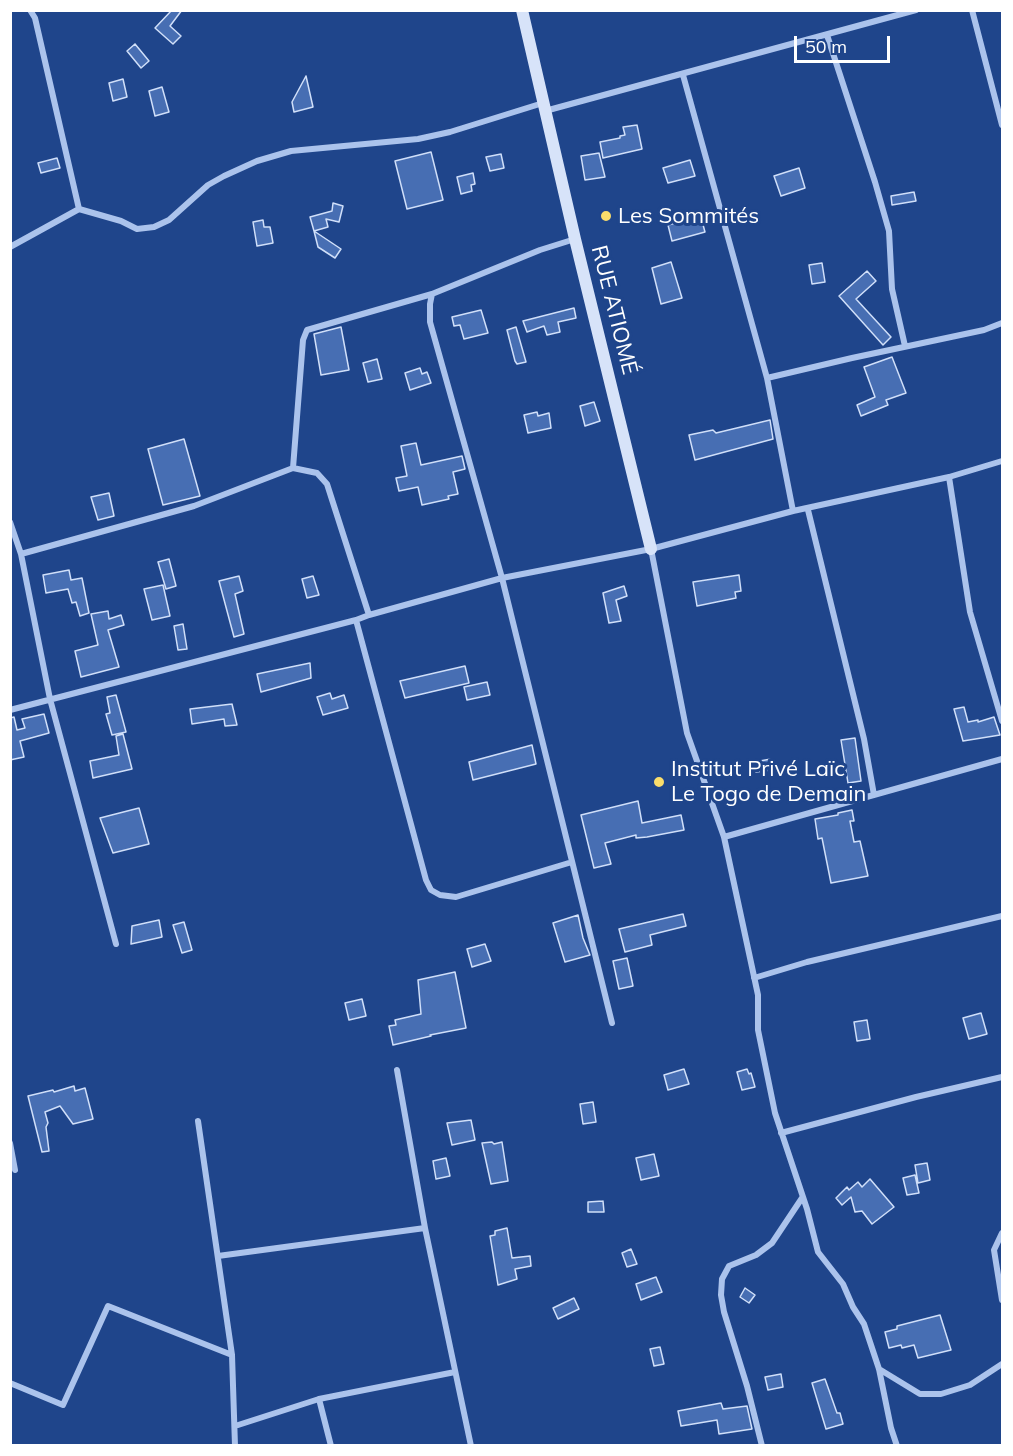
<!DOCTYPE html>
<meta charset="utf-8">
<style>
body{margin:0}
#map{position:relative;width:1013px;height:1456px;overflow:hidden;background:#1f458b;font-family:Mulish,sans-serif}
canvas{display:block}
.frame{position:absolute;inset:0;border:12px solid #fff;pointer-events:none}
.scale{position:absolute;left:794px;top:36px;width:96px;height:27px;box-sizing:border-box;border:3px solid #fff;border-top:0;padding-left:8px;font-size:18px;line-height:21px;white-space:nowrap;color:#fff;-webkit-text-stroke:4px #1f458b;paint-order:stroke}
</style>
<div id="map">
<canvas width="1013" height="1456"></canvas>
<div class="frame"></div>
<div class="scale">50 m</div>
</div>
<script>
const c = document.querySelector('canvas').getContext('2d');
c.lineJoin = 'round';
function fillPath(path, color) {
  c.fillStyle = color;
  c.fill(path, 'evenodd');
}
function poly(rows) {
  const path = new Path2D();
  for (const r of rows) {
    path.moveTo(r[0], r[1]);
    for (let i = 2; i < r.length; i += 2) path.lineTo(r[i], r[i + 1]);
  }
  return path;
}
function strokePath(path, color, width, dash) {
  c.strokeStyle = color;
  c.lineWidth = width;
  c.lineCap = dash ? 'butt' : 'round';
  c.setLineDash(dash || []);
  c.stroke(path);
}
function drawText(font, color, halo, rows, align = 'center') {
  c.font = font + ' Mulish,sans-serif';
  c.lineWidth = 6;
  c.setLineDash([]);
  c.textBaseline = 'middle';
  c.strokeStyle = halo;
  c.fillStyle = color;
  for (const [text, x, y, turn = 0] of rows) {
    c.save();
    c.translate(x, y);
    c.rotate((+turn || 0) * Math.PI / 180);
    c.textAlign = isNaN(turn) ? turn : align;
    if (halo) c.strokeText(text, 0, 0);
    c.fillText(text, 0, 0);
    c.restore();
  }
}
const building = poly([
 [172,10,182,10,170,26,181,36,173,44,155,28,172,10],
 [135,44,149,61,141,68,127,51,135,44],
 [306,76,313,107,294,112,292,102,306,76],
 [123,79,127,97,113,101,109,83,123,79],
 [162,87,169,112,155,116,149,91,162,87],
 [637,125,642,149,603,158,600,142,620,138,620,136,625,135,623,127,637,125],
 [431,152,443,200,407,209,395,161,431,152],
 [599,153,605,177,585,180,581,156,599,153],
 [501,154,504,168,490,171,486,157,501,154],
 [57,158,60,168,41,173,38,163,57,158],
 [690,160,695,176,668,183,663,168,690,160],
 [799,168,805,188,781,196,774,176,799,168],
 [473,173,475,184,471,185,472,191,461,194,457,177,473,173],
 [914,192,916,201,892,205,891,196,914,192],
 [333,203,343,206,339,222,326,219,328,227,314,231,310,217,332,211,333,203],
 [696,218,697,222,702,221,705,232,672,241,668,225,696,218],
 [263,220,264,227,270,227,273,243,257,246,253,222,263,220],
 [314,231,341,249,335,258,318,247,314,231],
 [671,262,682,298,661,304,652,268,671,262],
 [822,263,825,282,812,284,809,265,822,263],
 [867,271,876,281,856,299,891,337,883,345,839,296,867,271],
 [574,308,576,318,558,322,560,332,547,335,544,326,527,332,523,321,574,308],
 [481,310,488,333,464,339,460,325,454,326,452,317,481,310],
 [341,327,349,370,321,375,314,334,341,327],
 [516,327,526,362,517,364,515,361,507,330,516,327],
 [892,357,906,393,886,400,888,405,861,416,857,405,875,397,864,367,892,357],
 [377,359,382,379,368,382,363,363,377,359],
 [420,368,422,374,427,372,431,383,410,390,405,373,420,368],
 [594,402,600,421,585,426,580,406,594,402],
 [537,412,538,416,549,413,551,428,528,433,524,415,537,412],
 [770,420,773,439,695,460,689,435,713,430,716,433,770,420],
 [184,439,200,496,163,505,148,449,184,439],
 [416,443,421,465,462,456,465,469,453,472,458,494,448,496,449,499,422,505,418,487,399,491,396,478,407,476,401,446,416,443],
 [109,493,114,516,98,520,91,497,109,493],
 [169,559,176,586,166,589,158,562,169,559],
 [69,570,71,580,82,578,89,613,80,616,76,602,72,603,68,589,46,593,43,575,69,570],
 [739,575,741,591,735,592,736,598,697,606,693,582,739,575],
 [239,576,243,591,235,594,244,634,234,637,219,581,239,576],
 [313,576,319,595,307,598,302,579,313,576],
 [163,585,170,616,152,620,144,589,163,585],
 [624,586,627,596,616,600,621,621,609,623,603,593,624,586],
 [108,611,109,619,121,615,124,625,108,630,119,667,81,677,75,651,98,645,91,614,108,611],
 [183,624,187,649,178,650,174,626,183,624],
 [310,663,311,678,261,692,257,674,310,663],
 [465,666,469,683,405,698,400,681,465,666],
 [487,682,490,695,467,700,464,687,487,682],
 [330,693,332,699,344,695,348,708,323,715,317,697,330,693],
 [116,695,126,732,112,735,106,714,110,713,107,697,116,695],
 [232,704,237,725,225,726,224,719,192,724,190,709,232,704],
 [964,707,968,722,978,720,978,722,994,717,1000,735,963,741,954,709,964,707],
 [44,714,49,733,20,741,24,757,10,760,10,718,14,717,17,730,25,728,22,719,44,714],
 [123,734,132,769,93,778,90,761,119,755,116,736,123,734],
 [855,738,861,781,848,783,841,740,855,738],
 [532,745,536,764,473,780,469,762,532,745],
 [771,759,772,770,756,772,754,762,771,759],
 [638,801,642,823,681,815,684,830,647,837,636,838,636,835,605,843,611,864,594,868,581,815,638,801],
 [139,808,149,844,113,853,100,818,139,808],
 [852,810,854,821,850,821,854,842,860,841,868,876,831,883,822,838,818,839,815,819,838,815,838,813,852,810],
 [683,914,686,926,650,935,652,945,625,952,619,929,683,914],
 [578,915,583,938,590,955,565,962,553,923,578,915],
 [159,920,162,937,131,944,132,926,159,920],
 [184,922,192,950,182,953,173,925,184,922],
 [485,944,491,961,472,967,467,949,485,944],
 [627,958,633,986,619,989,613,961,627,958],
 [455,972,466,1028,430,1035,431,1036,393,1045,389,1026,396,1025,395,1020,421,1014,418,980,455,972],
 [362,999,366,1016,349,1020,345,1003,362,999],
 [981,1013,987,1034,969,1039,963,1018,981,1013],
 [867,1020,870,1039,857,1041,854,1022,867,1020],
 [684,1069,689,1084,668,1090,664,1075,684,1069],
 [747,1069,749,1074,751,1073,755,1087,742,1090,737,1072,747,1069],
 [74,1086,75,1091,85,1088,93,1119,73,1124,60,1106,45,1112,48,1123,46,1127,49,1151,42,1152,28,1096,53,1090,54,1092,74,1086],
 [593,1102,596,1122,583,1124,580,1104,593,1102],
 [471,1120,475,1140,452,1145,447,1123,471,1120],
 [492,1142,494,1144,502,1142,508,1181,491,1184,482,1143,492,1142],
 [654,1154,659,1176,641,1180,636,1158,654,1154],
 [446,1158,450,1176,436,1179,433,1161,446,1158],
 [927,1163,930,1180,918,1183,915,1165,927,1163],
 [915,1175,919,1193,907,1195,903,1178,915,1175],
 [870,1179,894,1207,872,1224,862,1211,855,1212,851,1197,842,1205,836,1198,847,1187,849,1190,858,1182,862,1187,870,1179],
 [603,1201,604,1212,588,1212,588,1202,603,1201],
 [507,1228,512,1258,530,1256,531,1266,515,1269,517,1279,498,1285,490,1236,495,1235,495,1231,507,1228],
 [631,1249,637,1264,627,1267,622,1253,631,1249],
 [656,1277,662,1292,641,1300,636,1284,656,1277],
 [745,1288,755,1295,749,1303,740,1297,745,1288],
 [574,1298,579,1309,558,1319,553,1308,574,1298],
 [940,1315,951,1350,918,1358,914,1345,902,1348,901,1345,889,1348,885,1332,897,1329,897,1326,940,1315],
 [660,1347,664,1364,654,1366,650,1349,660,1347],
 [781,1374,783,1387,768,1390,765,1377,781,1374],
 [825,1379,837,1413,840,1413,843,1424,826,1429,812,1383,825,1379],
 [721,1403,723,1409,747,1406,752,1429,719,1434,717,1420,681,1426,678,1411,721,1403]
]);
const street = poly([
 [30,10,35,18,79,209],
 [972,10,1002,125],
 [827,35,875,182,889,231,892,289,905,346],
 [683,75,767,378,793,511],
 [545,111,916,10],
 [575,239,540,250,432,294,430,304,430,322,502,578,612,1023],
 [10,247,79,209,121,221,137,229,154,227,169,220,208,185,224,176,257,161,291,151,418,139,450,132,543,103],
 [767,378,852,358,984,330,1002,323],
 [293,468,303,340,307,330,432,294],
 [949,477,970,612,1002,721],
 [808,510,864,739,874,795],
 [10,522,21,554,50,699,116,944],
 [651,549,687,733,724,837,758,995,758,1030,775,1113,807,1209,818,1252,843,1284,853,1307,864,1324,879,1369,891,1428,897,1446],
 [21,554,194,506,293,468,317,473,327,484,369,615],
 [356,620,426,880,431,890,440,895,456,897,572,862],
 [10,710,356,620,369,615,502,578,651,549,793,511,949,477,1002,461],
 [724,837,1002,759],
 [754,978,807,962,1002,916],
 [397,1070,425,1228,471,1446],
 [198,1121,232,1355,235,1446],
 [781,1133,916,1097,1002,1077],
 [10,1143,15,1170],
 [1002,1233,994,1250,1002,1300],
 [218,1256,425,1228],
 [879,1369,920,1394,941,1394,970,1385,1002,1364],
 [10,1383,63,1405,108,1306,232,1355],
 [319,1399,331,1446],
 [235,1426,319,1399,455,1372],
 [762,1446,747,1386,724,1312,721,1295,722,1279,729,1266,756,1255,772,1243,802,1198]
]);
const secondary = poly([
 [522,10,575,239,651,549]
]);
const markers = [
 [606,216,6,"#fadd6b"],
 [659,782,6,"#fadd6b"]
];
const poiNames = [
 ["Les Sommités",618,216],
 ["Institut Privé Laïc",671,769],
 ["Le Togo de Demain",671,794]
];
const streetNames = [
 ["RUE ATIOMÉ",614,310,76]
];
fillPath(building, '#476eb3');
strokePath(building, '#d0dff9', 1.5);
strokePath(street, '#abc3ec', 6);
strokePath(secondary, '#d7e3f9', 12);
for (const [x, y, r, color] of markers) {
  const dot = new Path2D();
  dot.arc(x, y, r, 0, 2 * Math.PI);
  c.fillStyle = color;
  c.fill(dot);
  strokePath(dot, '#1f458b', 2);
}
drawText('22px', '#fff', '#1f458b', poiNames, 'left');
drawText('22px', '#fff', '#1f458b', streetNames);
</script>
